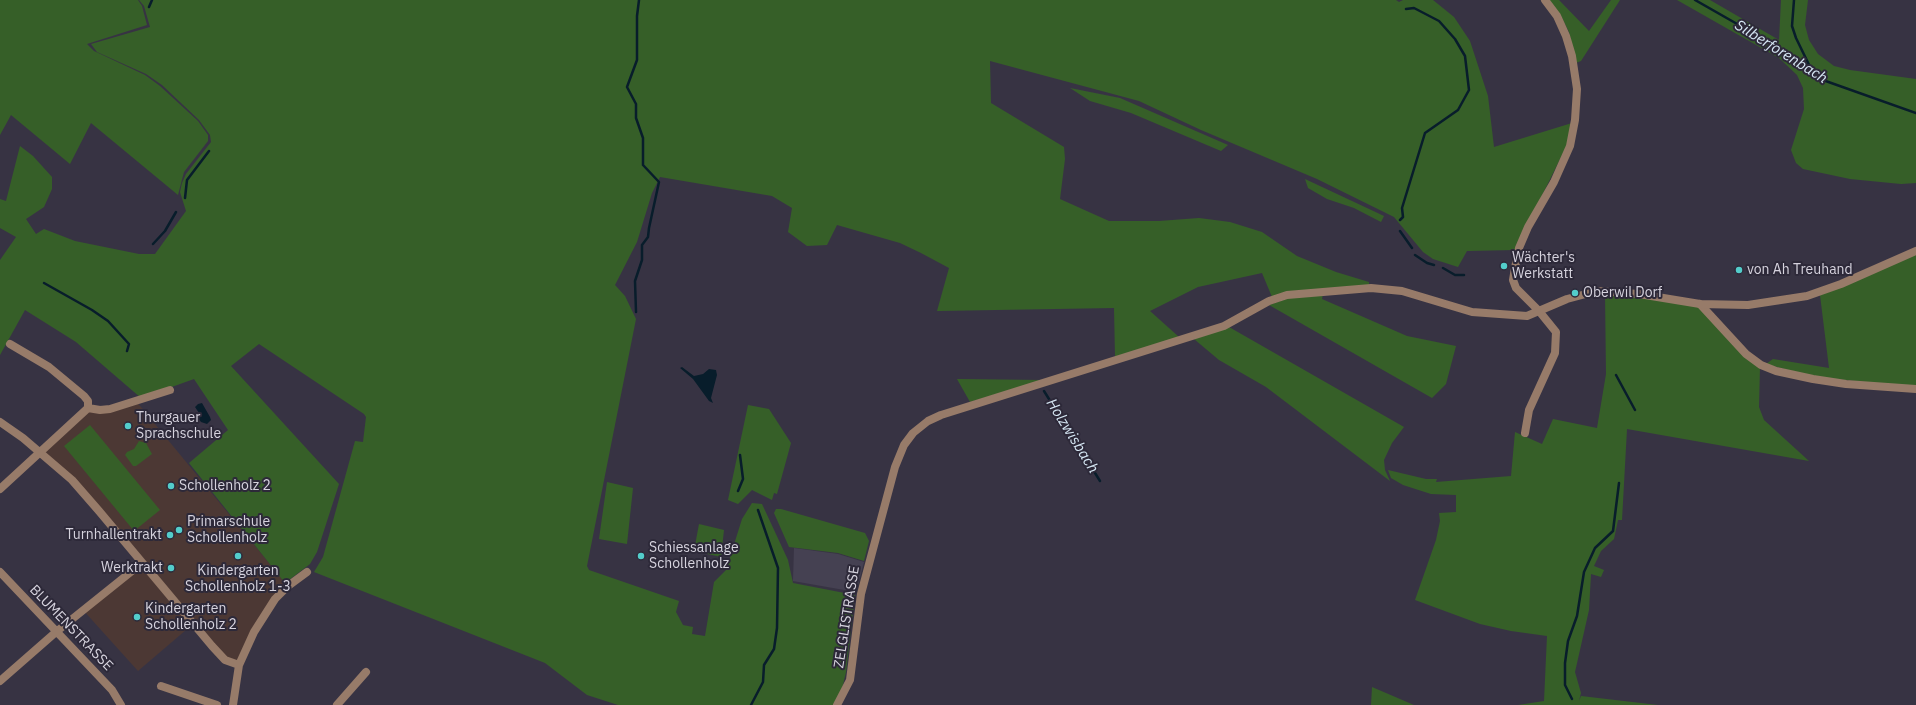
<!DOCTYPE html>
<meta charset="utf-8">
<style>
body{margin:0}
canvas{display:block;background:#373343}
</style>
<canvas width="1916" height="705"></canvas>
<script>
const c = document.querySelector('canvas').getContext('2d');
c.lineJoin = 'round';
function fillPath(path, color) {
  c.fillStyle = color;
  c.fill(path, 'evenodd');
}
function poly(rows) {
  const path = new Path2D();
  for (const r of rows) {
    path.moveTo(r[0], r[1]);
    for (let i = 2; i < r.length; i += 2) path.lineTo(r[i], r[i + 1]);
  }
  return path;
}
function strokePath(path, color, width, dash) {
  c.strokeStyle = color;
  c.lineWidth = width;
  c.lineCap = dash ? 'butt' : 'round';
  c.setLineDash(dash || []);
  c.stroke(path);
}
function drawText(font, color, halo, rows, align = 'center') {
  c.font = font + ' "IBM Plex Sans",sans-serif';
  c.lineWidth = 4;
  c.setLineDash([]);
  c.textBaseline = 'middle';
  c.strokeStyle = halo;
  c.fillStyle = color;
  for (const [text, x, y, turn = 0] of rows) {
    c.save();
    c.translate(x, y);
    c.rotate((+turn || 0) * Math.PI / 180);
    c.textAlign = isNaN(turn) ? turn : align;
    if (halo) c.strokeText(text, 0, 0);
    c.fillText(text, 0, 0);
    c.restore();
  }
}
const industrial = poly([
 [794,548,838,554,864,562,856,592,793,581]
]);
const education = poly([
 [136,401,288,586,275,599,239,665,225,660,193,624,138,671,83,610,141,563,99,511,41,452,88,408,101,411]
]);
const green = poly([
 [0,0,138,0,142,6,147,25,87,44,94,51,145,75,160,86,198,121,208,135,208,141,184,172,178,195,91,123,70,164,11,115,0,135],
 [139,0,1396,0,1399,2,1403,0,1433,0,1454,17,1470,41,1488,96,1494,147,1572,123,1567,145,1515,250,1467,251,1458,267,1433,259,1423,252,1394,217,1317,179,1201,130,1139,101,990,61,991,103,1064,147,1065,159,1060,199,1109,221,1159,221,1199,218,1230,222,1262,232,1297,256,1336,272,1369,282,1369,285,1272,297,1262,273,1198,287,1150,311,1179,337,1115,357,1114,308,937,311,949,268,921,253,900,243,837,225,827,245,807,246,788,232,792,208,772,196,660,177,652,193,637,242,615,285,625,296,636,319,587,566,589,570,679,601,676,612,683,625,693,627,692,634,705,636,714,582,726,570,742,519,752,503,762,504,788,560,793,583,855,595,846,672,842,689,833,705,618,705,587,695,545,663,314,572,323,557,355,441,363,442,366,417,364,414,259,344,231,366,339,484,317,552,310,564,285,583,189,463,228,430,194,379,141,398,76,342,25,310,0,355,0,260,16,237,0,228,0,199,6,201,20,146,33,156,52,177,52,189,44,207,26,219,36,234,44,229,75,241,139,254,155,254,186,211,180,192,182,183,186,174,211,142,210,135,199,120,162,85,146,74,97,52,91,44,150,27,144,6],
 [1549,0,1559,0,1589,31,1611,0,1620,0,1581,61,1576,63,1569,32,1561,16],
 [1677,0,1710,0,1779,40,1781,0,1808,0,1805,25,1809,40,1818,54,1834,66,1850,70,1916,79,1916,183,1901,184,1850,179,1803,169,1796,163,1791,150,1804,109,1803,88,1797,75,1779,58],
 [1070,88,1120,98,1228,145,1221,151,1131,113,1090,101],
 [1305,179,1384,216,1381,222,1354,208,1327,199,1308,188],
 [1916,254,1916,387,1814,377,1766,364,1773,359,1829,368,1820,295],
 [1605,293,1698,306,1760,367,1759,407,1764,420,1809,461,1627,429,1622,520,1618,520,1614,539,1601,551,1594,566,1604,570,1601,577,1591,574,1589,610,1575,672,1581,693,1579,701,1581,696,1658,705,1518,705,1544,701,1547,636,1511,631,1480,624,1415,600,1436,540,1440,521,1439,513,1456,512,1456,495,1431,494,1403,485,1391,478,1388,470,1426,479,1437,479,1436,482,1511,476,1515,432,1542,444,1553,419,1597,428,1606,374],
 [1323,294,1322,299,1407,336,1456,346,1446,384,1432,398,1269,305,1289,298],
 [1229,327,1404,427,1392,443,1384,460,1385,470,1390,481,1266,387,1219,360,1194,339],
 [957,379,1044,380,970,402],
 [748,405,769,409,791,443,777,494,774,493,772,500,752,490,738,504,728,500],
 [90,425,160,510,134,531,64,446],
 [139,441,146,443,152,454,136,466,133,466,125,455,127,452,134,449],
 [607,482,633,488,627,544,599,539],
 [776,509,781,509,865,533,869,541,864,561,838,553,789,547,774,513],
 [699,524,724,530,721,557,694,551],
 [1372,687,1414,705,1371,705]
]);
const water = poly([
 [682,367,694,376,703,374,709,369,716,370,717,375,711,398,713,403,709,401,693,379,680,368],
 [202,403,210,417,211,420,207,424,201,422,196,415,199,413,195,407,198,404]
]);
const stream = poly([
 [1695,0,1788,53,1820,79,1916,113],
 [1794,0,1792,26,1796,38,1813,73],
 [149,7,152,0],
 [185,198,187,180,209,151],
 [1400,220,1403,217,1402,208,1425,133,1458,110,1469,90,1465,56,1455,39,1439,21,1414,8,1406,9],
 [1400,231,1412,248],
 [153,244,165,231,176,212],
 [1415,255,1427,263,1434,265],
 [1443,268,1455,275,1464,275],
 [44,283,92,310,108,321,129,344,127,351],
 [636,312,635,281,642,260,642,245,648,237,649,228,659,182,643,165,643,138,636,118,636,104,627,87,637,60,637,16,639,0],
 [1616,375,1635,410],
 [1044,391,1100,481],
 [738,491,743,479,740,455],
 [1572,699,1565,685,1565,663,1568,641,1577,616,1584,572,1595,548,1613,531,1619,483],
 [751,705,763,682,764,665,774,649,777,628,778,568,758,510]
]);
const minor = poly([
 [1700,304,1746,354,1761,365,1776,371,1813,379,1846,384,1916,389],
 [10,344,49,367,84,396,88,401,88,408],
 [88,408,100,410,110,409,170,390],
 [0,422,23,438,72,480,99,511,212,646,225,660,239,665],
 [1525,433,1529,410,1555,353,1556,332,1539,311],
 [0,489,88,408],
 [0,572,112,690,121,705],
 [0,681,56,632,142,563],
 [161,686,217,705],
 [233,705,239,665,254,632,275,599,288,586,307,572],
 [337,705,366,672]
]);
const tertiary = poly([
 [1539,311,1516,288,1513,280,1515,268,1519,248,1528,227,1554,182,1570,146,1575,120,1577,89,1572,56,1566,36,1557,16,1545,0],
 [837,705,850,680,861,594,895,467,904,445,913,433,928,421,941,415,1224,326,1269,301,1287,295,1371,288,1402,291,1472,312,1527,316,1567,299,1597,291,1639,294,1700,304,1748,305,1807,296,1841,284,1916,251]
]);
const markers = [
 [1504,266,4,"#53cdcb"],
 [1739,270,4,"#53cdcb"],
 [1575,293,4,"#53cdcb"],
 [128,426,4,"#53cdcb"],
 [171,486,4,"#53cdcb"],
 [179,530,4,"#53cdcb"],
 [170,535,4,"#53cdcb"],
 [238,556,4,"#53cdcb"],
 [641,556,4,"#53cdcb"],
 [171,568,4,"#53cdcb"],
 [137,617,4,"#53cdcb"]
];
const poiNames = [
 ["Wächter's",1512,258],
 ["Werkstatt",1512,274],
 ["von Ah Treuhand",1747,270],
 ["Oberwil Dorf",1583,293],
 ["Thurgauer",136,418],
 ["Sprachschule",136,434],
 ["Schollenholz 2",179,486],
 ["Primarschule",187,522],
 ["Schollenholz",187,538],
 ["Turnhallentrakt",162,535,"right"],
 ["Schiessanlage",649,548],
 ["Schollenholz",649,564],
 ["Werktrakt",163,568,"right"],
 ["Kindergarten",238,571,"center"],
 ["Schollenholz 1-3",238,587,"center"],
 ["Kindergarten",145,609],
 ["Schollenholz 2",145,625]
];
const streetNames = [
 ["ZELGLISTRASSE",847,617,-81],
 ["BLUMENSTRASSE",71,628,46]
];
const waterNames = [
 ["Silberforenbach",1781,52,32],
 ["Holzwisbach",1072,436,58]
];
fillPath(industrial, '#454152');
fillPath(education, '#4c3834');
fillPath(green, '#365f28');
fillPath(water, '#081d2b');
strokePath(stream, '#081d2b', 2.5);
strokePath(minor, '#977b69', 8);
strokePath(tertiary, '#977b69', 8);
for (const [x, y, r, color] of markers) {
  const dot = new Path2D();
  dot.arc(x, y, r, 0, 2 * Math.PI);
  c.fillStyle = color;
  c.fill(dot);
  strokePath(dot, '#2d2939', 1.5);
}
drawText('14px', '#d6d3de', '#2d2939', poiNames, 'left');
drawText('14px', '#d6d3de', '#2d2939', streetNames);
drawText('italic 15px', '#d6e7f4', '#2d2939', waterNames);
</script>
